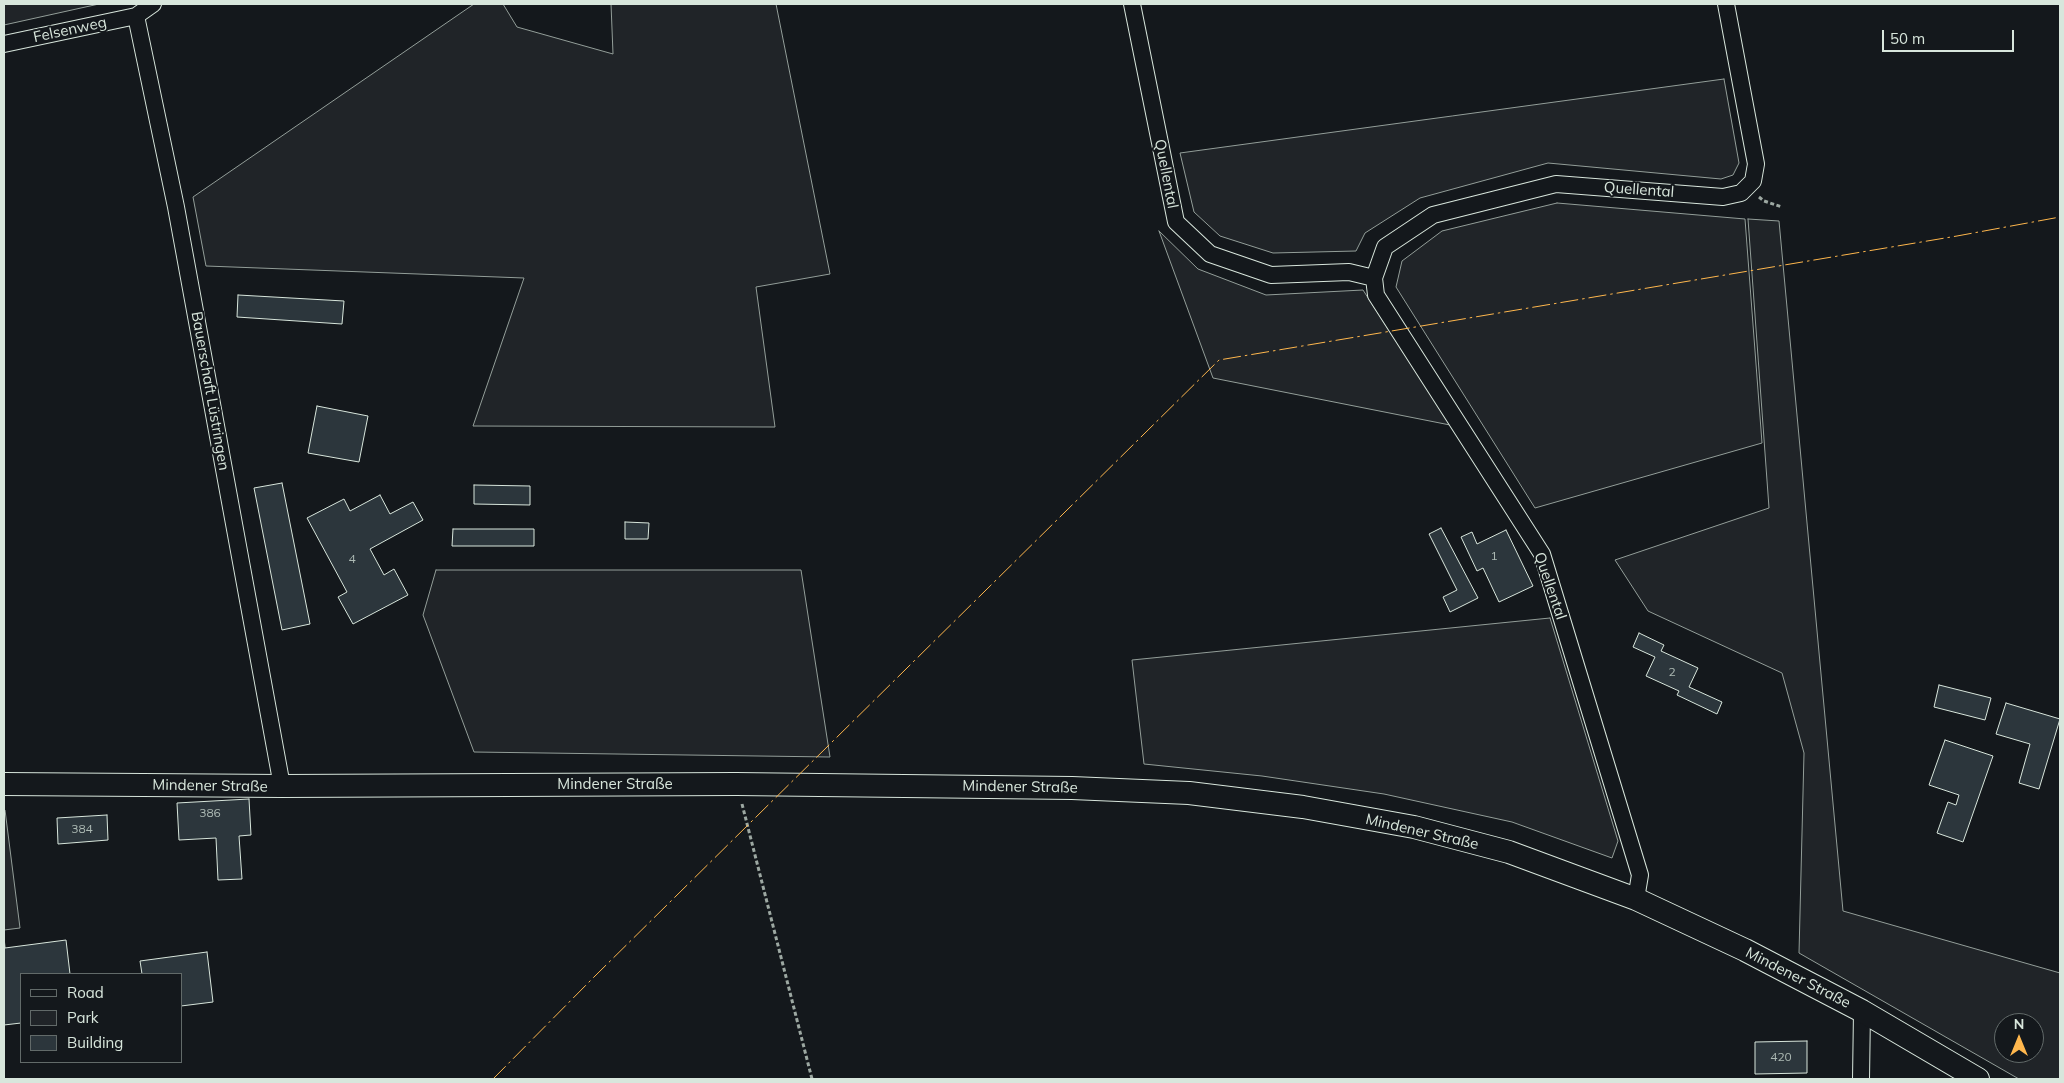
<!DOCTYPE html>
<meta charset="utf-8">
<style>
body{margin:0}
#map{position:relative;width:2064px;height:1083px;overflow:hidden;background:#14181c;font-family:Mulish,sans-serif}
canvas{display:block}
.frame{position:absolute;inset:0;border:5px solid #d8e6dc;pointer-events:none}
.legend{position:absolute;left:20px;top:973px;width:162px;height:90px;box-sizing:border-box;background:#14181c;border:1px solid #626a69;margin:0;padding:6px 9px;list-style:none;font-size:15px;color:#d8e6dc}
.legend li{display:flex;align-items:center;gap:10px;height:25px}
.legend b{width:25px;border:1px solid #626a69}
.north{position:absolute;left:1994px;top:1013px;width:50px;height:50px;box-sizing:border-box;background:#14181c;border:1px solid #626a69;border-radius:50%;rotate:0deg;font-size:14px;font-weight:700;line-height:20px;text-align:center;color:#d8e6dc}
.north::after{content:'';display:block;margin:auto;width:18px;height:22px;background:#ffb74d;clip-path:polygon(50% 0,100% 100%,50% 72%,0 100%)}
.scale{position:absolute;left:1882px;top:30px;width:132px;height:22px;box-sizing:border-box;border:2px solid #d8e6dc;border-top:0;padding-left:6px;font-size:15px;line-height:18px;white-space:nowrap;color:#d8e6dc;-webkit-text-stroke:4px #14181c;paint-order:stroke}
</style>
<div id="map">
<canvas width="2064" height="1083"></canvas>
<div class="frame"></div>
<ul class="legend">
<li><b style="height:6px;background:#14181c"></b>Road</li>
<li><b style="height:14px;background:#202428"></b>Park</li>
<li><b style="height:14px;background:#2c363c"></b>Building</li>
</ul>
<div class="north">N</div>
<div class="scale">50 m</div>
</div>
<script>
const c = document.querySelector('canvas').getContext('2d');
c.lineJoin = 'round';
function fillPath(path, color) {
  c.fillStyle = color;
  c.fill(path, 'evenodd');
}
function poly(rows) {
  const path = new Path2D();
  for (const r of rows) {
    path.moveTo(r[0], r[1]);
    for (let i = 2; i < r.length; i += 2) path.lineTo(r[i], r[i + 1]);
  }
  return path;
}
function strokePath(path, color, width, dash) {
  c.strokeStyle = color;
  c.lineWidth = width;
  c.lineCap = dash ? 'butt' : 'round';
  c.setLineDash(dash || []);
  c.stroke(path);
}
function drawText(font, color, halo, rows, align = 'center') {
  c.font = font + ' Mulish,sans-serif';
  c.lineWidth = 4;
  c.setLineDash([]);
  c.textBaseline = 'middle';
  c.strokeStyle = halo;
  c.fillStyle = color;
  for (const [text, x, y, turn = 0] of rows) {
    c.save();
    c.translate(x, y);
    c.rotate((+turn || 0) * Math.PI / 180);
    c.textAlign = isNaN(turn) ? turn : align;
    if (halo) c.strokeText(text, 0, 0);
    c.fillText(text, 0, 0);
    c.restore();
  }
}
const green = poly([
 [4,4,99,4,4,25,4,4],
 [474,4,503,4,517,27,613,54,611,4,776,4,830,274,756,287,775,427,473,426,524,278,206,266,193,197,474,4],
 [1724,79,1739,163,1733,175,1721,179,1548,163,1420,198,1365,233,1356,251,1273,253,1220,236,1194,212,1180,153,1724,79],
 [1557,203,1745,219,1762,443,1535,508,1396,287,1402,261,1442,231,1557,203],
 [1748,219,1779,221,1843,911,2060,973,2060,1079,2019,1079,1799,953,1804,753,1782,673,1648,611,1615,560,1769,508,1748,219],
 [2004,1023,2034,1023,2034,1053,2004,1053,2004,1023],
 [1159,231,1198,269,1266,295,1363,290,1450,425,1213,378,1159,231],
 [436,570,801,570,830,757,474,752,423,615,436,570],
 [1550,618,1618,841,1612,858,1512,822,1384,794,1262,776,1144,764,1132,660,1550,618]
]);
const parking = poly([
 [4,810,5,810,20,928,4,930,4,810]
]);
const building = poly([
 [238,295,344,301,342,324,237,317,238,295],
 [317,406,368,416,359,462,308,453,317,406],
 [282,483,310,624,282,630,254,488,282,483],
 [474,485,530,486,530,505,474,504,474,485],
 [380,495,390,514,413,502,423,520,370,549,384,575,394,569,408,595,353,624,338,597,347,592,307,518,344,499,350,511,380,495],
 [625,522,649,523,648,539,625,539,625,522],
 [1441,528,1478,598,1450,612,1443,597,1457,590,1429,534,1441,528],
 [453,529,534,529,534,546,452,546,453,529],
 [1506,530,1533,586,1499,602,1483,568,1477,571,1461,537,1472,532,1477,544,1506,530],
 [1639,633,1664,645,1661,651,1698,668,1689,687,1722,702,1717,714,1677,695,1679,691,1646,676,1655,657,1633,647,1639,633],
 [1939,685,1991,698,1985,720,1934,707,1939,685],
 [2006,703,2060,719,2039,789,2019,783,2030,744,1996,734,2006,703],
 [1945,740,1993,756,1963,842,1937,833,1948,802,1956,805,1959,795,1929,785,1945,740],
 [249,799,251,835,239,836,242,879,218,880,216,838,179,840,177,803,249,799],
 [107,815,108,840,58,844,57,818,107,815],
 [4,936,5,948,66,940,70,974,21,974,21,1023,4,1025,4,936],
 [207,952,213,1002,181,1006,181,974,142,974,140,961,207,952],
 [1807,1041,1807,1073,1755,1074,1755,1042,1807,1041]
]);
const path = poly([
 [1759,197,1764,201,1782,207],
 [742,804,812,1079]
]);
const street = poly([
 [153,4,136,16,176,207,282,786],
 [1132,4,1176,222,1210,254,1271,275,1349,272,1374,278],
 [4,44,136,16],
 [1636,899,1640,875,1542,554,1376,295,1374,278,1385,247,1433,215,1556,184,1723,197,1741,193,1753,181,1756,164,1726,4],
 [1861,1079,1862,1011]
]);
const secondary = poly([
 [4,784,282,786,736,784,1072,788,1189,793,1303,807,1414,827,1509,852,1636,899,1745,950,1862,1011,1978,1079]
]);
const power = poly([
 [493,1079,594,977,1219,360,1957,236,2060,217]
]);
const numberNames = [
 ["1",1494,556],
 ["4",352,559],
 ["2",1672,672],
 ["386",210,813],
 ["384",82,829],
 ["420",1781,1057]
];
const streetNames = [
 ["Felsenweg",70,30,-12],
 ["Quellental",1166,174,79],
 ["Quellental",1639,190,4],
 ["Bauerschaft Lüstringen",210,391,80],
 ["Quellental",1550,586,71],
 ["Mindener Straße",615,784],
 ["Mindener Straße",210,786,1],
 ["Mindener Straße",1020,787,1],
 ["Mindener Straße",1422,832,13],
 ["Mindener Straße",1798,978,27]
];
fillPath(green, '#202428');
strokePath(green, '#939e99', 1);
fillPath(parking, '#24282b');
strokePath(parking, '#939e99', 1);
fillPath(building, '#2c363c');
strokePath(building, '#d8e6dc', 1);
strokePath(street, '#d8e6dc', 18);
strokePath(secondary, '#d8e6dc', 24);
strokePath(path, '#9da8a2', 3, [4, 2.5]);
strokePath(street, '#14181c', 16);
strokePath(secondary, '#14181c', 22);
strokePath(power, '#ffb74d', 1, [18, 4, 2.5, 4]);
drawText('12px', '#adbab4', null, numberNames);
drawText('15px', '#d8e6dc', '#14181c', streetNames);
</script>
